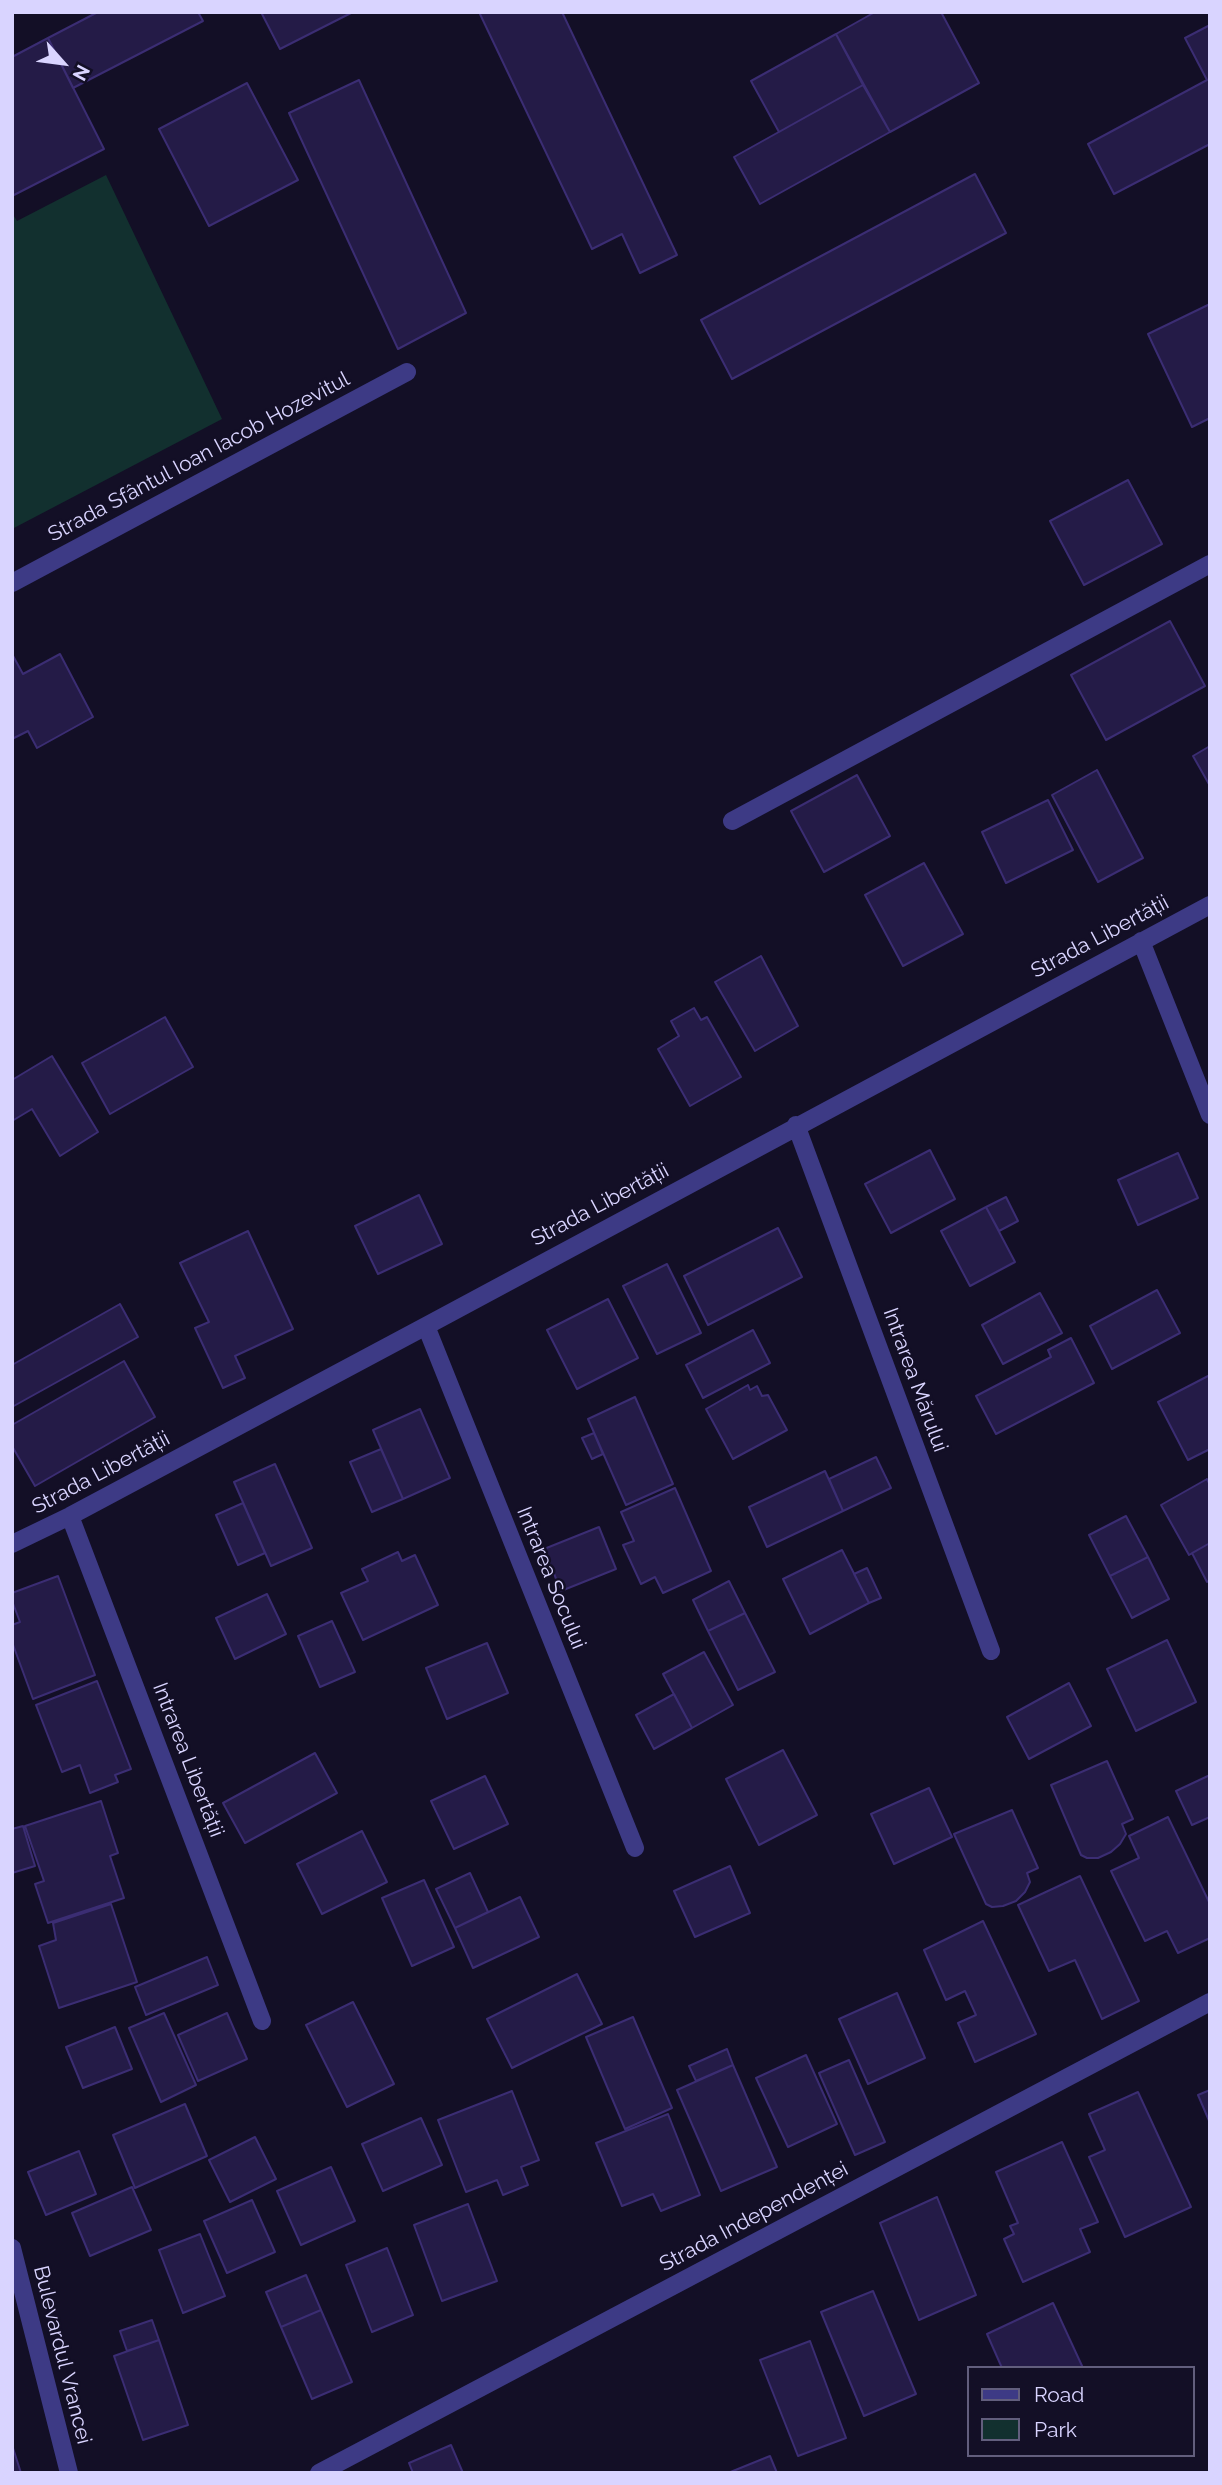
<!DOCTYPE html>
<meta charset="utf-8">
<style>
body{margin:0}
#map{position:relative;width:1222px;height:2485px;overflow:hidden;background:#130f26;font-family:Raleway,sans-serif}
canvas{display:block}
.frame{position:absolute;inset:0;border:14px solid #d9d4ff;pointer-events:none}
.legend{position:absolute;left:967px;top:2366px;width:228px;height:91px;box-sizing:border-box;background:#130f26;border:2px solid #625e7d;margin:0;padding:9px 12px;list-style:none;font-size:21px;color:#d9d4ff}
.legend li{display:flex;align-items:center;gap:14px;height:35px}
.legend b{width:35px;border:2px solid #625e7d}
.north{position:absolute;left:28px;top:28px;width:70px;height:70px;-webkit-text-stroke:5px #130f26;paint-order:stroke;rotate:118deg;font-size:19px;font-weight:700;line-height:28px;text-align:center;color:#d9d4ff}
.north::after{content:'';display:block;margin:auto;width:24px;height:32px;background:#d9d4ff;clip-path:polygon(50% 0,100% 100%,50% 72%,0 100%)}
</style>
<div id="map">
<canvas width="1222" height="2485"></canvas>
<div class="frame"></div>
<ul class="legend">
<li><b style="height:9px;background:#3d3a85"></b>Road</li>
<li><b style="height:19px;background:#12302f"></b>Park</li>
</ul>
<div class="north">N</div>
</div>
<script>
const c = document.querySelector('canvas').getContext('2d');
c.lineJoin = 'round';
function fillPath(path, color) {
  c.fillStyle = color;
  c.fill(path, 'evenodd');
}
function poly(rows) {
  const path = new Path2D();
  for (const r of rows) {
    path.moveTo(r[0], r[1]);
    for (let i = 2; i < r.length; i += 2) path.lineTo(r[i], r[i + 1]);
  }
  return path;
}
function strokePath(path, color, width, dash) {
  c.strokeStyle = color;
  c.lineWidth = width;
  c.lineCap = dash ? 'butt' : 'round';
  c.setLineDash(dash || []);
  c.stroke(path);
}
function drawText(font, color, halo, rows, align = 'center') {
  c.font = font + ' Raleway,sans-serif';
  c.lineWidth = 5;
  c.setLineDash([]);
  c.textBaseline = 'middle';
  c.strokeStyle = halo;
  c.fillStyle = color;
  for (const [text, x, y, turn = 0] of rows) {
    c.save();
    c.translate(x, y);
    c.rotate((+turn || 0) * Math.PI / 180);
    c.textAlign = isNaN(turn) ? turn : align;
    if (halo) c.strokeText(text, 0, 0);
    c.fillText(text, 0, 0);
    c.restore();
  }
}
const green = poly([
 [106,175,222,419,12,529,12,213,17,221]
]);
const building = poly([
 [98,12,198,12,203,21,73,88,48,38,98,12],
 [261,12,353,12,280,49,261,12],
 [479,12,562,12,677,255,640,273,622,234,592,249,479,12],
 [875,12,941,12,979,83,890,132,836,34,875,12],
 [1210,25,1210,144,1114,194,1088,144,1207,80,1185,38,1210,25],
 [836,34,863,85,779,132,751,81,836,34],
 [48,38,104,149,12,196,12,57,48,38],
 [359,80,466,313,398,349,289,113,359,80],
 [247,83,298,180,209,226,159,129,247,83],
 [863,85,890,132,760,204,734,157,863,85],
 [975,174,1006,233,732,379,701,320,975,174],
 [1210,304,1210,418,1192,427,1148,334,1210,304],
 [1128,480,1162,544,1084,585,1050,521,1128,480],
 [1170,621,1205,686,1106,740,1071,675,1170,621],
 [12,654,23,674,60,654,93,717,37,748,28,731,12,739,12,654],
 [1210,746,1210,786,1193,756,1210,746],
 [1097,770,1143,858,1098,882,1052,795,1097,770],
 [857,775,890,836,824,872,791,811,857,775],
 [1048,800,1073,850,1006,883,982,832,1048,800],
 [924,863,963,934,903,966,865,895,924,863],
 [761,956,798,1026,755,1051,715,982,761,956],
 [694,1008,701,1020,707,1017,741,1077,690,1106,658,1049,679,1036,671,1021,694,1008],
 [165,1017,193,1067,110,1114,82,1063,165,1017],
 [52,1056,98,1132,60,1156,32,1109,12,1121,12,1080,52,1056],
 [930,1150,955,1199,891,1233,865,1184,930,1150],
 [1178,1153,1198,1198,1138,1225,1118,1180,1178,1153],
 [419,1195,442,1244,378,1274,355,1226,419,1195],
 [1006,1197,1018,1221,999,1231,986,1207,1006,1197],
 [986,1207,1015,1262,970,1286,941,1231,986,1207],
 [778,1228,802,1277,708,1325,684,1276,778,1228],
 [248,1231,293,1329,235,1356,245,1378,223,1388,195,1328,209,1322,180,1263,248,1231],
 [667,1264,701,1333,657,1354,623,1286,667,1264],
 [1157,1290,1180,1333,1112,1369,1090,1326,1157,1290],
 [1040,1293,1062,1333,1003,1364,982,1325,1040,1293],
 [608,1299,638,1358,577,1389,547,1330,608,1299],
 [120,1304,138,1337,12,1407,12,1365,120,1304],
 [753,1330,770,1363,703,1398,686,1365,753,1330],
 [1071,1338,1094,1383,996,1434,976,1396,1051,1357,1048,1350,1071,1338],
 [124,1361,155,1417,35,1486,12,1446,12,1425,124,1361],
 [1210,1375,1210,1449,1188,1460,1158,1402,1210,1375],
 [748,1385,750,1390,757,1386,762,1396,768,1395,787,1430,733,1459,706,1409,748,1385],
 [635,1397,673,1484,626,1505,588,1419,635,1397],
 [420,1409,450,1478,403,1499,373,1430,420,1409],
 [594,1433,603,1454,592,1459,582,1438,594,1433],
 [381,1449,403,1499,372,1512,350,1462,381,1449],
 [876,1457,891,1488,843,1511,829,1479,876,1457],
 [275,1464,312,1548,271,1566,234,1482,275,1464],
 [825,1471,843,1511,767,1547,749,1507,825,1471],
 [1207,1479,1210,1485,1210,1543,1189,1555,1161,1505,1207,1479],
 [675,1488,711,1571,663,1593,655,1577,641,1584,623,1545,634,1541,621,1512,675,1488],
 [243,1503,265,1553,238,1565,216,1515,243,1503],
 [1126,1516,1148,1557,1110,1576,1089,1535,1126,1516],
 [599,1527,616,1569,561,1591,544,1549,599,1527],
 [1210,1543,1210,1580,1207,1582,1192,1553,1210,1543],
 [842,1550,869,1603,810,1634,783,1579,842,1550],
 [398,1552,402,1561,415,1555,438,1605,363,1640,341,1593,368,1581,362,1569,398,1552],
 [1148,1557,1169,1599,1132,1618,1110,1576,1148,1557],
 [867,1568,881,1598,869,1603,854,1574,867,1568],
 [58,1576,95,1675,33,1699,12,1642,12,1625,20,1622,12,1601,12,1593,58,1576],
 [729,1581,745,1613,708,1631,693,1600,729,1581],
 [267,1594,286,1634,235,1659,216,1618,267,1594],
 [745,1613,775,1672,738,1690,708,1631,745,1613],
 [332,1621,355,1672,320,1687,298,1636,332,1621],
 [1167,1640,1196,1702,1136,1731,1107,1669,1167,1640],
 [487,1643,508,1693,447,1719,426,1668,487,1643],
 [704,1652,733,1705,692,1728,663,1674,704,1652],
 [97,1681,131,1769,115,1775,118,1782,90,1793,80,1765,62,1772,36,1705,97,1681],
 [1069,1683,1091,1726,1029,1759,1007,1717,1069,1683],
 [674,1694,692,1728,654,1749,636,1715,674,1694],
 [783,1750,817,1815,759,1845,726,1779,783,1750],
 [315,1753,337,1793,245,1843,223,1803,315,1753],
 [1107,1761,1133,1819,1122,1824,1126,1834,1120,1844,1111,1852,1098,1858,1087,1858,1081,1855,1051,1785,1107,1761],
 [1210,1775,1210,1817,1192,1825,1176,1791,1210,1775],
 [485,1776,508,1824,454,1849,431,1801,485,1776],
 [929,1788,952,1837,894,1864,871,1814,929,1788],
 [101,1801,118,1853,110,1856,124,1898,48,1923,35,1884,44,1881,25,1826,101,1801],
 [1012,1810,1038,1868,1027,1873,1030,1882,1025,1892,1016,1901,1003,1906,992,1907,986,1904,954,1834,1012,1810],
 [1168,1817,1210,1904,1210,1938,1178,1953,1167,1931,1145,1941,1111,1871,1139,1858,1129,1836,1168,1817],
 [23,1826,35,1866,12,1873,12,1829,23,1826],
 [362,1831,387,1882,322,1914,297,1864,362,1831],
 [730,1866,750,1913,695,1937,674,1891,730,1866],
 [470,1873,488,1912,455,1928,436,1889,470,1873],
 [1080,1876,1139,2001,1102,2019,1075,1960,1049,1971,1018,1905,1080,1876],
 [424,1880,454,1947,412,1966,382,1898,424,1880],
 [520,1897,539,1937,473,1968,455,1928,520,1897],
 [111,1904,137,1982,59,2008,39,1946,56,1940,53,1923,111,1904],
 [983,1921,1036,2034,975,2062,958,2023,976,2015,965,1991,946,2000,924,1950,983,1921],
 [207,1957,218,1985,146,2015,135,1987,207,1957],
 [577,1974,602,2024,512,2068,487,2019,577,1974],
 [897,1993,925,2058,868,2084,839,2019,897,1993],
 [353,2002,394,2084,347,2107,306,2025,353,2002],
 [164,2013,196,2085,161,2102,129,2028,164,2013],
 [227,2013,247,2059,198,2081,178,2035,227,2013],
 [633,2017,672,2108,625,2129,586,2037,633,2017],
 [115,2027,132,2069,83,2088,66,2047,115,2027],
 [727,2049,733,2065,696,2081,689,2066,727,2049],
 [806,2055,837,2124,788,2147,756,2078,806,2055],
 [849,2060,885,2142,855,2155,819,2073,849,2060],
 [733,2065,777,2167,721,2191,677,2090,733,2065],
 [1210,2090,1210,2123,1198,2095,1210,2090],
 [512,2091,539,2160,521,2167,528,2185,503,2195,497,2180,466,2192,438,2120,512,2091],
 [1138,2092,1191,2207,1125,2237,1089,2157,1105,2150,1089,2114,1138,2092],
 [185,2104,207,2156,135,2188,113,2135,185,2104],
 [668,2114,700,2195,661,2211,653,2194,622,2206,596,2143,668,2114],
 [421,2118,442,2165,383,2191,362,2144,421,2118],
 [255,2137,276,2179,230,2202,209,2160,255,2137],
 [1062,2142,1098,2222,1080,2229,1090,2252,1023,2282,1004,2239,1014,2234,1010,2226,1018,2223,996,2172,1062,2142],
 [79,2151,96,2194,46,2215,28,2172,79,2151],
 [331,2167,355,2221,301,2245,277,2191,331,2167],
 [132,2187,151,2230,90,2256,72,2213,132,2187],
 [937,2197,976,2295,919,2320,880,2223,937,2197],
 [252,2200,275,2252,227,2273,204,2221,252,2200],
 [468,2204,497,2281,442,2301,414,2225,468,2204],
 [200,2234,225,2296,183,2313,159,2250,200,2234],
 [387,2248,413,2315,372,2332,346,2265,387,2248],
 [306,2275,321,2310,281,2327,266,2292,306,2275],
 [873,2291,916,2394,864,2416,821,2312,873,2291],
 [1053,2303,1083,2368,1002,2368,987,2334,1053,2303],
 [321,2310,352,2382,312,2399,281,2327,321,2310],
 [152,2320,159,2340,127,2351,120,2331,152,2320],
 [159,2340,188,2425,143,2440,114,2356,159,2340],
 [810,2341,846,2438,798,2456,760,2360,810,2341],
 [12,2445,21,2473,12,2473,12,2445],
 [451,2445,463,2473,413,2473,409,2463,451,2445],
 [770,2456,777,2473,728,2473,770,2456]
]);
const minor = poly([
 [12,583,407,372],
 [732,821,1210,564],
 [1141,941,1210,1115],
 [796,1125,991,1651],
 [426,1326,635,1848],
 [70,1516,262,2021],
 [12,1544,70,1516,426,1326,1210,905],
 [319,2473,1210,2002]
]);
const tertiary = poly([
 [12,2248,69,2473]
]);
const streetNames = [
 ["Strada Sfântul Ioan Iacob Hozevitul",199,457,-28],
 ["Strada Libertății",1100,937,-28],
 ["Strada Libertății",600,1205,-28],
 ["Intrarea Mărului",915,1380,70],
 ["Strada Libertății",101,1473,-28],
 ["Intrarea Socului",551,1578,68],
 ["Intrarea Libertății",188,1760,69],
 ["Strada Independenței",754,2217,-28],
 ["Bulevardul Vrancei",62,2355,76]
];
fillPath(green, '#12302f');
fillPath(building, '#241b47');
strokePath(building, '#3b2d73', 2);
strokePath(minor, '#3d3a85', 18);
strokePath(tertiary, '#3d3a85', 18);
drawText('21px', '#d9d4ff', '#130f26', streetNames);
</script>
